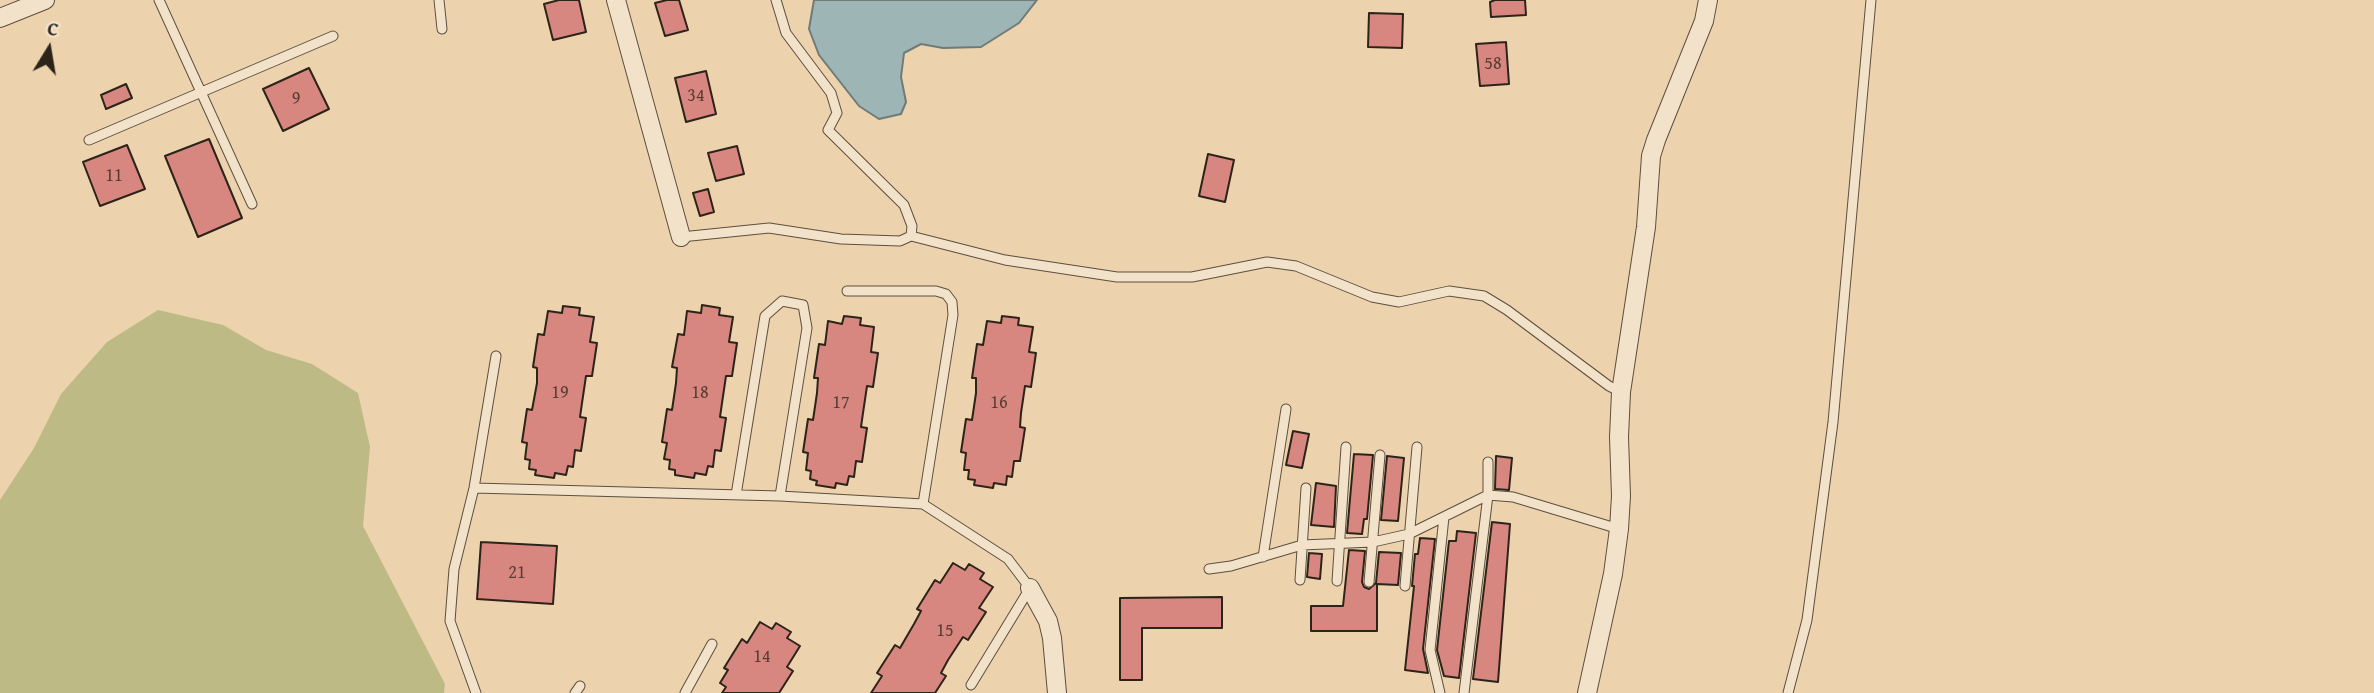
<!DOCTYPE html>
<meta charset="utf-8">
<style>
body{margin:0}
#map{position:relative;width:2374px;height:693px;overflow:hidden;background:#ecd2ad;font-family:"Gentium Book Plus",serif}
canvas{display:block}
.north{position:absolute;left:14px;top:14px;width:70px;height:70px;-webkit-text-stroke:5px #f3e2ca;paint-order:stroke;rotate:11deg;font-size:19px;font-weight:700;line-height:28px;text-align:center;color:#2c2319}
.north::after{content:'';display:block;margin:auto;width:24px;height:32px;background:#2c2319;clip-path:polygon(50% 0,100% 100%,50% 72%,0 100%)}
</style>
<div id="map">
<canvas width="2374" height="693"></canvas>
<div class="north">С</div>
</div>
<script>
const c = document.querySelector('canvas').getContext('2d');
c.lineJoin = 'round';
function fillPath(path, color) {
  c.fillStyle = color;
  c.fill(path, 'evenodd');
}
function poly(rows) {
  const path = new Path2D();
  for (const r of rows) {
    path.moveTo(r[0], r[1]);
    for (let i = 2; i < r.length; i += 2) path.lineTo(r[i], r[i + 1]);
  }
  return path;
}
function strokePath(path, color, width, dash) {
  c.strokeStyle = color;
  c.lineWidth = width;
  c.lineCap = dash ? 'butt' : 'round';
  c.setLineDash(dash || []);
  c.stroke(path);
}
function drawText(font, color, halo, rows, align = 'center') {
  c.font = font + ' "Gentium Book Plus",serif';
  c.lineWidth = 6;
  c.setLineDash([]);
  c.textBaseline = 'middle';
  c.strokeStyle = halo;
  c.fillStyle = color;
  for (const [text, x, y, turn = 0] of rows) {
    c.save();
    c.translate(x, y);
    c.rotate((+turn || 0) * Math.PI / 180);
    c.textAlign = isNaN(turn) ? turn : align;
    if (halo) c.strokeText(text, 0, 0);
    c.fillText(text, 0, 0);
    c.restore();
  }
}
const green = poly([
 [158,310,223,325,266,350,312,364,358,393,370,447,363,526,445,684,444,693,0,693,0,500,34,448,61,394,107,342]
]);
const water = poly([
 [814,0,1037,0,1019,23,981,47,943,48,921,44,904,53,901,77,906,102,901,114,879,119,859,106,819,55,809,29,814,0]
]);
const building = poly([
 [559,0,579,0,586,32,553,40,544,4,559,0],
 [667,0,679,0,688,30,665,36,655,3,667,0],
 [1495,0,1525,0,1526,15,1491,17,1490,2,1495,0],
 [1369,13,1403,14,1402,48,1368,47,1369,13],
 [1506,42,1509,84,1480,86,1476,44,1506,42],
 [309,68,329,109,283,131,263,89,309,68],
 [706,71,716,114,686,122,675,78,706,71],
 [126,84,132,98,106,109,101,95,126,84],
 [209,139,242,218,198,237,165,156,209,139],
 [127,145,145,189,100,206,83,162,127,145],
 [737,146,744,174,716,181,708,153,737,146],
 [1208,154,1234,160,1225,202,1199,196,1208,154],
 [708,189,714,212,700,216,693,193,708,189],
 [702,305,720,308,719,315,733,317,729,342,737,343,732,376,726,376,722,403,720,417,726,418,721,451,715,450,713,467,708,466,706,475,695,473,694,478,675,475,675,470,669,469,670,460,664,459,667,443,662,442,667,409,672,410,676,383,677,368,672,367,678,334,684,335,687,311,701,313,702,305],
 [563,306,580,308,579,315,594,317,590,342,597,343,592,376,586,376,582,403,580,417,586,418,581,451,575,450,573,467,568,466,566,475,555,473,554,478,535,475,536,470,529,469,530,460,525,459,527,443,522,442,527,409,532,410,537,383,537,368,533,367,538,334,544,335,548,311,562,313,563,306],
 [844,316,861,318,860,325,874,327,871,352,878,353,873,387,867,386,863,413,861,427,867,428,862,462,856,461,854,477,849,476,847,485,836,483,835,488,816,485,817,481,810,479,811,471,806,470,808,453,803,452,808,419,813,420,817,393,818,378,814,378,819,344,825,345,828,321,842,324,844,316],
 [1002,316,1019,318,1018,325,1033,327,1029,352,1036,353,1031,387,1025,386,1021,413,1020,427,1025,428,1020,461,1014,461,1012,477,1007,476,1006,485,994,483,993,488,974,485,975,480,968,479,969,470,964,470,966,453,961,452,966,419,972,420,976,393,976,378,972,378,977,344,983,345,987,321,1001,323,1002,316],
 [1293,431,1309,434,1302,468,1286,465,1293,431],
 [1354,454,1373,455,1367,519,1364,519,1362,534,1347,533,1354,454],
 [1387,456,1404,458,1398,521,1381,520,1387,456],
 [1496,456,1512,458,1509,490,1495,489,1496,456],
 [1316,483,1336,486,1334,527,1311,525,1316,483],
 [1492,522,1510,524,1498,682,1473,679,1492,522],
 [1457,531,1476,533,1459,678,1444,676,1437,650,1449,541,1456,541,1457,531],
 [1420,538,1435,539,1423,649,1428,673,1405,670,1414,586,1412,586,1415,554,1418,554,1420,538],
 [481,542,557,546,553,604,477,599,481,542],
 [1349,550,1365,551,1362,582,1364,587,1369,589,1376,583,1379,552,1401,553,1398,585,1377,584,1377,631,1311,631,1311,606,1343,606,1349,550],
 [1309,553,1322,554,1320,579,1307,577,1309,553],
 [953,563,965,570,969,564,984,573,980,579,993,587,979,608,986,612,968,640,963,637,948,660,941,673,946,676,935,693,871,693,882,676,877,673,895,645,900,648,914,624,921,611,917,609,935,580,940,583,953,563],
 [1222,597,1222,628,1142,628,1142,680,1120,680,1120,598,1222,597],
 [760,622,772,629,776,623,791,632,787,638,800,646,787,667,793,671,779,693,722,693,726,687,720,683,728,670,724,668,742,639,747,643,760,622]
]);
const service = poly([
 [159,0,252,204],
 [439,0,442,29],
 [89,140,333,36],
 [911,236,1005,260,1117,277,1192,277,1267,262,1296,266,1372,297,1399,302,1449,291,1484,296,1507,310,1609,386,1621,392],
 [681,237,769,228,841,239,900,241,911,236,912,226,904,205,828,130,837,113,831,93,786,33,776,0],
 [847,291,936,291,946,294,952,302,953,315,923,504,1008,559,1030,588,971,685],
 [474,488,780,496,923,504],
 [736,495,765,316,782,301,803,305,807,328,780,496],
 [1263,557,1286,409],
 [1209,569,1231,566,1302,545,1373,542,1409,534,1488,495,1513,497,1619,529],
 [1300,580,1306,488],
 [1337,581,1346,447],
 [1369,582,1380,455],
 [1405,586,1417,447],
 [476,693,450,621,454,569,474,488,496,356],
 [575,693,580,686],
 [685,693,712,644],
 [1440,693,1430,650,1444,517],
 [1464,693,1488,495,1488,462],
 [1788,693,1807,620,1833,422,1871,0]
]);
const minor = poly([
 [616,0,681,237],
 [0,18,45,0],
 [1030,588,1048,621,1052,638,1057,693],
 [1587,693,1613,574,1619,529,1621,496,1619,437,1621,392,1646,227,1651,156,1656,140,1704,21,1708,0]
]);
const numberNames = [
 ["58",1493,64],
 ["34",696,96],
 ["9",296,99],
 ["11",114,176],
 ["19",560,393],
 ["18",700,393],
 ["17",841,403],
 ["16",999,403],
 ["21",517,573],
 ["15",945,631],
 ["14",762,657]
];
fillPath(green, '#beba86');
fillPath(water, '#9eb5b5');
strokePath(water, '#707b77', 2);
fillPath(building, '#d88780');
strokePath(building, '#2c2319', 2);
strokePath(service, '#5c4f3e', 11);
strokePath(minor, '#5c4f3e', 20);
strokePath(service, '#f3e2ca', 9);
strokePath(minor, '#f3e2ca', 18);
drawText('18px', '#573c33', null, numberNames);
</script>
